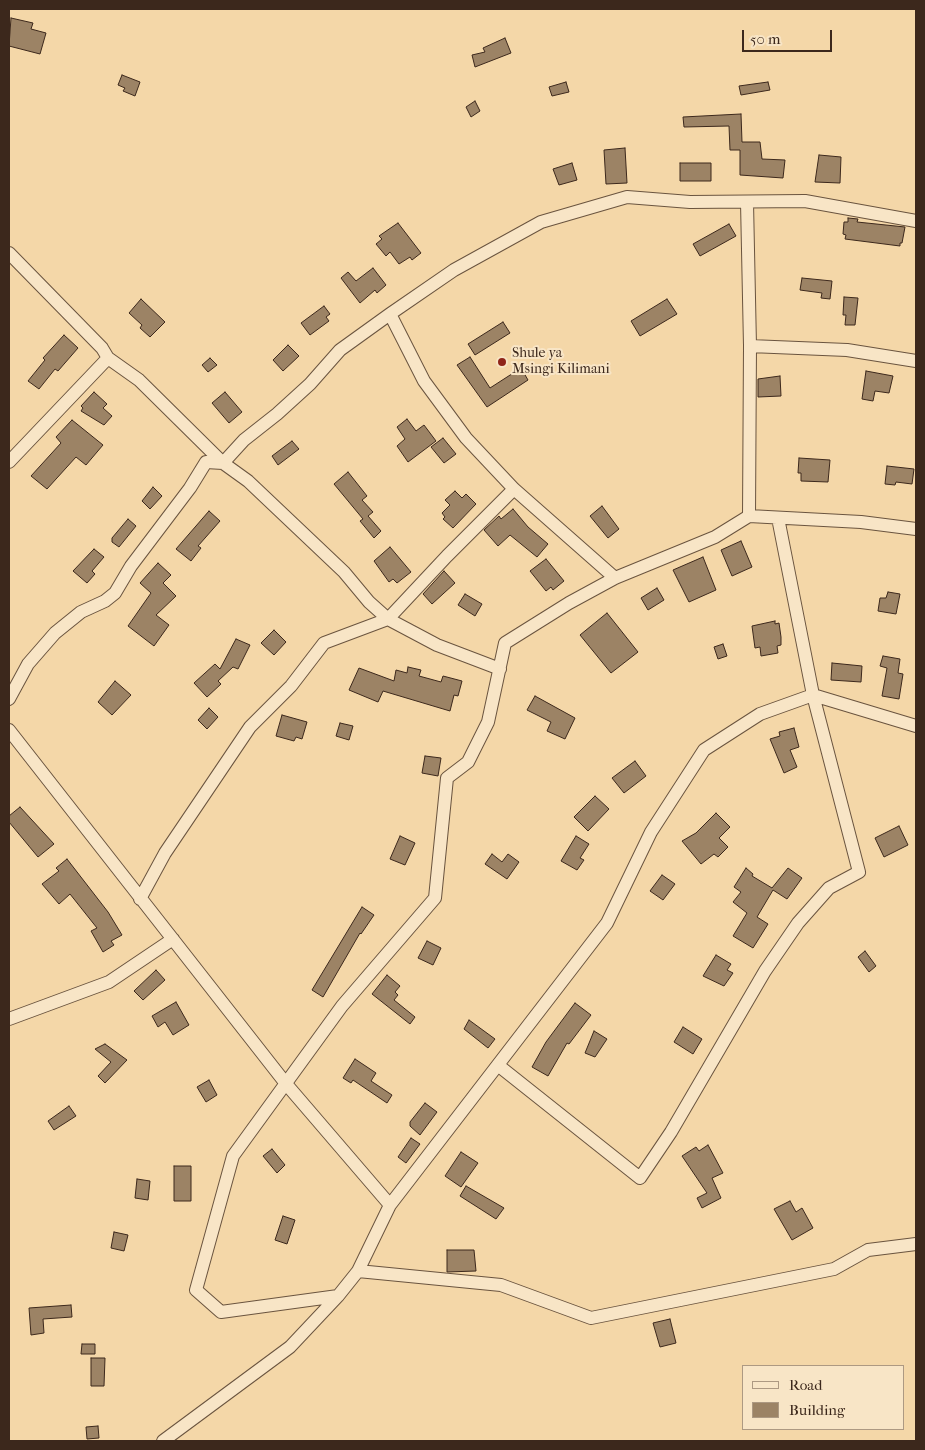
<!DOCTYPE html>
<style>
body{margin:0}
#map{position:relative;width:925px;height:1450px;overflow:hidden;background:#f4d7a8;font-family:"IM FELL French Canon",serif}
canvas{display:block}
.frame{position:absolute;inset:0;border:10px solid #3c281c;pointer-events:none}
.legend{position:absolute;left:742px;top:1365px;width:162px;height:65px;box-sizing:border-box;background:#f8e5c6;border:1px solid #ad9982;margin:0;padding:6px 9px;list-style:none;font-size:15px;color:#3c281c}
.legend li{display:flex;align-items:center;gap:10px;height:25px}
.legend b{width:25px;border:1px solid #ad9982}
.scale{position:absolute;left:742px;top:30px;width:90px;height:22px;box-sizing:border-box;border:2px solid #3c281c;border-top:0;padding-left:6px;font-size:15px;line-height:18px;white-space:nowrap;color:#3c281c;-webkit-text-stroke:4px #f8e5c6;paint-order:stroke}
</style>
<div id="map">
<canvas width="925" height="1450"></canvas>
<div class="frame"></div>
<ul class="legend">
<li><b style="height:6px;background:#f8e5c6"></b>Road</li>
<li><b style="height:14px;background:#9c8365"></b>Building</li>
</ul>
<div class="scale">50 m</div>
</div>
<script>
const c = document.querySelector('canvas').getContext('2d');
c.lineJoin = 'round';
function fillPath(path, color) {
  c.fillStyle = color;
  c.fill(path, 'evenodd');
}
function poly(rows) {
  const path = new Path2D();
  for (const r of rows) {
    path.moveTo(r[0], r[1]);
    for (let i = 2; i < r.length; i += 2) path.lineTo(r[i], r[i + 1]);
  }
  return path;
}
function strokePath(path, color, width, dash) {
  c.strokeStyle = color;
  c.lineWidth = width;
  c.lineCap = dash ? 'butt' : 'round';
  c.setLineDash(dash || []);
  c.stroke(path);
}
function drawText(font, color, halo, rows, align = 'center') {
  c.font = font + ' "IM FELL French Canon",serif';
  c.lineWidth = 4;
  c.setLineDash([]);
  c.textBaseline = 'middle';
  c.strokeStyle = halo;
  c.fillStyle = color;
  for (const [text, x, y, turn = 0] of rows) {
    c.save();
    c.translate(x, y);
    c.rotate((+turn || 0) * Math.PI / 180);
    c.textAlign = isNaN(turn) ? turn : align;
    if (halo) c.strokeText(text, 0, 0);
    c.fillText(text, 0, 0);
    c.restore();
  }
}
const building = poly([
 [11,18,33,23,31,29,46,33,40,54,9,46,11,18],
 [505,38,511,53,475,67,472,55,485,52,483,48,505,38],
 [122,75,140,82,135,96,123,91,125,88,118,85,122,75],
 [566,82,569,92,552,96,549,87,566,82],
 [768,82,770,90,741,95,739,86,768,82],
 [475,101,480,111,471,117,466,107,475,101],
 [741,114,742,142,760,142,762,159,785,160,783,178,740,175,740,150,730,150,729,126,684,127,683,117,741,114],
 [625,148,627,183,606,184,604,150,625,148],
 [819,155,841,157,840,183,815,182,819,155],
 [572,163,577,180,559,185,553,169,572,163],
 [680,163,711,163,711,181,680,181,680,163],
 [848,218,858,219,857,222,905,227,902,243,900,243,900,246,845,239,846,235,843,234,844,222,848,222,848,218],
 [398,223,421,253,412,260,410,257,399,264,390,252,386,256,376,244,382,239,379,236,398,223],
 [729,224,736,236,700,256,693,244,729,224],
 [373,268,386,285,377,293,375,290,360,303,341,278,348,272,356,281,373,268],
 [802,278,832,281,830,299,821,298,822,293,800,290,802,278],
 [844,297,858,298,855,325,845,325,846,315,843,315,844,297],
 [141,299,165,322,150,337,140,328,142,325,129,313,141,299],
 [667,299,677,314,640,336,631,321,667,299],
 [324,306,330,314,326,317,329,321,310,335,301,323,324,306],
 [503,322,510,333,475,355,468,344,503,322],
 [64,335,78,348,58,371,55,369,39,389,28,381,45,360,43,358,64,335],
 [288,345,299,356,283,371,273,360,288,345],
 [470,357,490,388,521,368,528,380,487,407,457,365,470,357],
 [210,358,217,365,208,372,202,365,210,358],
 [866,371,893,376,889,393,875,391,873,401,862,399,866,371],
 [780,376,781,396,758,397,758,379,780,376],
 [94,392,107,404,103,408,112,416,104,425,81,411,83,408,81,406,94,392],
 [225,392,242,412,229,423,212,403,225,392],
 [407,419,416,431,424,425,436,441,408,462,397,446,405,439,397,427,407,419],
 [72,420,103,445,86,465,76,457,47,489,31,476,61,443,56,437,72,420],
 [443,438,456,454,444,463,431,447,443,438],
 [292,441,299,449,278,465,272,456,292,441],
 [799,458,830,460,828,482,801,481,801,473,798,473,799,458],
 [887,466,914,469,912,484,896,482,895,485,885,484,887,466],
 [348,472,367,496,362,500,373,512,368,516,381,531,374,538,360,521,363,519,334,484,348,472],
 [153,487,162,496,150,509,142,501,153,487],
 [455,491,462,498,466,494,476,504,453,528,443,519,445,517,442,513,450,505,445,500,455,491],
 [602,506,619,529,608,538,590,516,602,506],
 [513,509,528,527,548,544,537,557,510,535,498,546,484,530,499,516,501,519,513,509],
 [209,511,220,521,198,546,201,548,191,561,176,549,209,511],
 [128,519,136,526,119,547,112,542,112,538,128,519],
 [741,541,752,567,732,576,721,550,741,541],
 [390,547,411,572,397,583,393,579,389,582,374,561,390,547],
 [94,549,104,557,92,571,95,574,87,583,73,571,94,549],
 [703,557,716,590,689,602,673,570,703,557],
 [546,559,564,581,553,590,551,587,546,591,530,571,546,559],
 [158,563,171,575,163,583,176,596,156,615,169,625,154,646,128,626,151,593,140,583,158,563],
 [444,571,455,583,432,604,423,594,444,571],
 [657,588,664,600,648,610,641,598,657,588],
 [888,592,900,594,896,614,878,611,880,598,886,598,888,592],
 [465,594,482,604,475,616,458,605,465,594],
 [607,613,638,652,611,673,580,635,607,613],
 [775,621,775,624,779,623,781,637,781,645,777,646,778,653,761,656,760,647,755,648,752,626,775,621],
 [274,630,286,642,274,655,261,643,274,630],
 [236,639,250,645,238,669,233,667,218,681,221,684,207,697,194,683,215,664,220,669,236,639],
 [723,644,727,656,718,659,714,647,723,644],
 [883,656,900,659,898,673,903,674,899,699,882,696,887,668,880,666,883,656],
 [832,663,862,666,861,682,831,680,832,663],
 [408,667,421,670,419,676,441,682,443,676,462,681,458,696,454,695,450,711,383,691,378,702,349,690,359,668,394,681,396,670,407,673,408,667],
 [115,681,131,695,112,715,98,702,115,681],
 [535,696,575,718,565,739,547,731,551,722,527,710,535,696],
 [209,708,218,717,207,729,198,720,209,708],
 [282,715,307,722,302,739,296,737,294,741,276,736,282,715],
 [340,723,353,726,349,740,336,736,340,723],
 [794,728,799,747,790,750,797,767,784,773,770,739,780,736,779,732,794,728],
 [425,756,441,758,438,776,422,773,425,756],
 [635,761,646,776,624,793,612,778,635,761],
 [595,796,609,809,588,831,574,817,595,796],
 [20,807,54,844,38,857,9,822,9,816,20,807],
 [716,813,730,827,719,838,728,847,718,857,714,854,701,864,682,841,696,833,716,813],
 [899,826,908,845,884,857,875,838,899,826],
 [400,836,415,843,405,865,390,859,400,836],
 [576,836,589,844,580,858,584,860,577,870,561,861,576,836],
 [492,854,502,862,508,854,519,862,507,879,485,864,492,854],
 [67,859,108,912,122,935,111,941,114,945,103,952,91,931,97,928,70,894,59,904,42,884,59,871,56,868,67,859],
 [746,868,753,874,752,876,772,888,788,868,802,878,787,899,773,890,757,917,768,924,753,948,733,936,747,913,733,902,741,892,734,887,746,868],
 [662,875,675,884,663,900,650,891,662,875],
 [362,907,374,915,361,934,360,933,323,997,312,990,362,907],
 [427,941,441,948,433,965,418,958,427,941],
 [865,951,876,966,869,972,858,957,865,951],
 [716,955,731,964,727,970,733,973,724,986,703,976,716,955],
 [156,970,165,980,143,1000,134,991,156,970],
 [387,975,400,986,395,992,398,995,394,1000,415,1017,410,1024,372,994,387,975],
 [176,1002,189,1025,173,1035,165,1022,158,1027,152,1016,176,1002],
 [575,1003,591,1015,569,1044,567,1043,548,1076,532,1067,546,1042,575,1003],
 [469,1020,495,1039,488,1048,464,1029,469,1020],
 [683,1027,702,1039,693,1054,674,1042,683,1027],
 [594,1031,607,1039,595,1057,585,1053,594,1031],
 [105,1044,127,1060,105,1083,98,1076,111,1062,95,1049,105,1044],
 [355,1059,376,1073,371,1081,392,1095,387,1103,353,1080,351,1083,343,1078,355,1059],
 [209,1080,217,1095,206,1102,197,1087,209,1080],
 [425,1103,437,1112,420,1135,410,1126,410,1122,425,1103],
 [69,1106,76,1116,54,1130,48,1121,69,1106],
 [411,1138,420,1144,406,1163,398,1157,411,1138],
 [708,1145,723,1173,712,1178,721,1198,702,1208,697,1198,707,1193,682,1156,696,1147,699,1151,708,1145],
 [272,1149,285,1165,277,1173,263,1156,272,1149],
 [461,1152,478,1163,461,1187,445,1176,461,1152],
 [174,1166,191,1166,191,1201,174,1201,174,1166],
 [137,1179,150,1181,148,1200,135,1198,137,1179],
 [466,1186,504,1208,496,1219,460,1196,466,1186],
 [790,1201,796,1212,802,1208,813,1228,792,1240,774,1209,790,1201],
 [283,1216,295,1220,287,1244,275,1240,283,1216],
 [114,1232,128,1235,124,1251,111,1248,114,1232],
 [447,1250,474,1250,476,1271,447,1272,447,1250],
 [71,1305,72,1317,43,1319,44,1333,31,1335,29,1308,71,1305],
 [670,1319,676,1343,660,1347,653,1323,670,1319],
 [82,1344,95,1344,95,1354,81,1354,82,1344],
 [91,1358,105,1358,104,1386,91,1386,91,1358],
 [98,1426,99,1438,87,1439,86,1427,98,1426]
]);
const street = poly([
 [747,202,750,346,749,516],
 [9,253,102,348,108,358,139,380,223,463,248,481,344,572,369,602,388,619,437,645,500,669],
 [390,314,424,381,466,438,514,489,615,578],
 [750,346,847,350,916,361],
 [9,462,108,358],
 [9,699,28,664,55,633,81,612,105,601,115,593,131,566,190,488,206,462,223,463,244,440,277,414,310,384,340,350,390,314,454,270,541,222,627,197,690,202,805,201,916,221],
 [9,730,287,1085,390,1205],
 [140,899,165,853,250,727,291,686,324,643,388,619,447,556,514,489],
 [9,1019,109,982,173,939],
 [499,1066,640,1178,671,1132,765,971,798,923,829,888,859,872,813,695,778,518],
 [358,1271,501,1285,591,1318,834,1269,868,1250,916,1244],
 [338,1296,221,1312,196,1290,233,1156,342,1006,435,898,447,778,468,762,488,722,505,643,569,603,615,578,715,537,749,516,861,522,916,529],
 [163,1441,290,1347,338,1296,358,1271,390,1205,607,923,651,832,704,750,760,714,813,695,916,726]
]);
const markers = [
 [502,362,5,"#8f2418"]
];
const poiNames = [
 ["Shule ya",512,354],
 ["Msingi Kilimani",512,370]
];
fillPath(building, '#9c8365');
strokePath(building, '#3c281c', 1);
strokePath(street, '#6a543f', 14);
strokePath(street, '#f8e5c6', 12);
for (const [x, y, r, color] of markers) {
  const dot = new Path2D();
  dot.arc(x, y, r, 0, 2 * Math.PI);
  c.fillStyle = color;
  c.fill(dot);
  strokePath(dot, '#f8e5c6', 2);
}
drawText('14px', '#3c281c', '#f8e5c6', poiNames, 'left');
</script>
